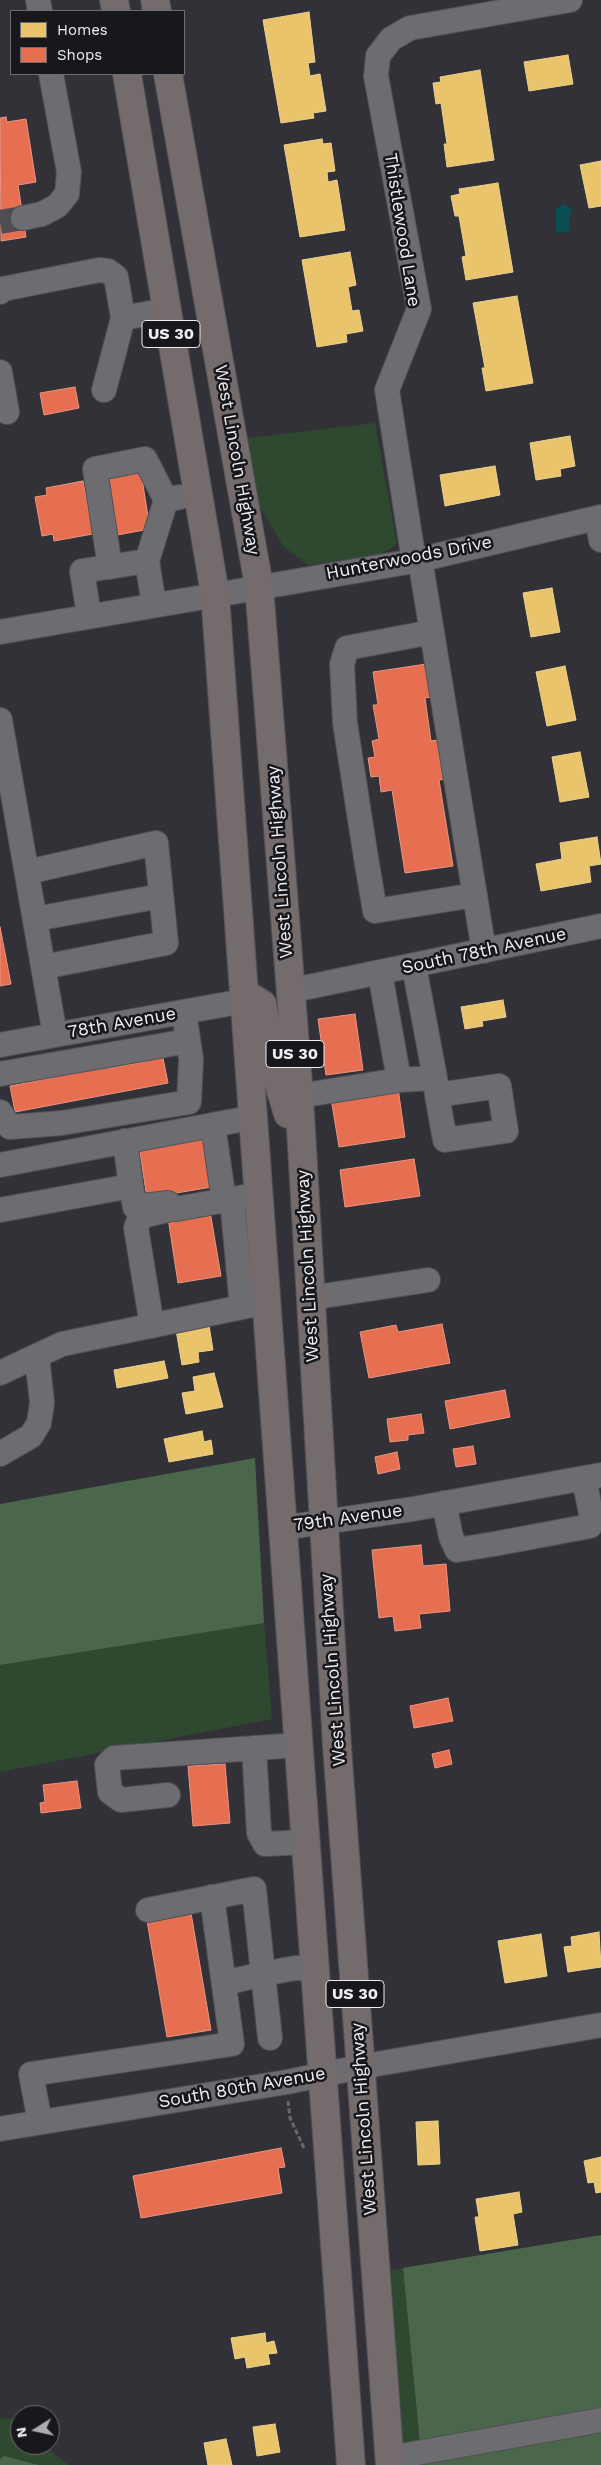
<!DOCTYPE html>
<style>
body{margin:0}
#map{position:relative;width:601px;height:2465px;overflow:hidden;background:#323137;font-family:"Work Sans",sans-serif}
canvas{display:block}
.legend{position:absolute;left:10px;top:10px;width:175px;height:65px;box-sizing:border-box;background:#18181c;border:1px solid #6e6d72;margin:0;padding:6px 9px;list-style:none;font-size:15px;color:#eeedf4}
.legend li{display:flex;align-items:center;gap:10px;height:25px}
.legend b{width:25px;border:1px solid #6e6d72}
.north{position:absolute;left:10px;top:2405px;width:50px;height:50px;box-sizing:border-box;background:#18181c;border:1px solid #6e6d72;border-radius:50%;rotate:260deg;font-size:14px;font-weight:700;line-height:20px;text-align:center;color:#eeedf4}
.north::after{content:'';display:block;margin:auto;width:18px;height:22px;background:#acabb2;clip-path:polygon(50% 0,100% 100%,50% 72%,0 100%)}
</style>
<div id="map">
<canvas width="601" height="2465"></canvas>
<ul class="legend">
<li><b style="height:14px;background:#e9c46a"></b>Homes</li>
<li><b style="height:14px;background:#e76f51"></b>Shops</li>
</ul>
<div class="north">N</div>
</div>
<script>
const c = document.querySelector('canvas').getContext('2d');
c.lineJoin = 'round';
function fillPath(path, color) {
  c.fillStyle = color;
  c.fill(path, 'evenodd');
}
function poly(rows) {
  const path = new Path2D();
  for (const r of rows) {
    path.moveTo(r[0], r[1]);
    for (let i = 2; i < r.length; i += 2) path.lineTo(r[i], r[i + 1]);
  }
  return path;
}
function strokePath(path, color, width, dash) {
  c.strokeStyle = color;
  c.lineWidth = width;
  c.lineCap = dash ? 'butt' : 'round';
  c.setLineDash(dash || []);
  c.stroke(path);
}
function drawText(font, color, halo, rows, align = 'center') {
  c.font = font + ' "Work Sans",sans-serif';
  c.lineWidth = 5;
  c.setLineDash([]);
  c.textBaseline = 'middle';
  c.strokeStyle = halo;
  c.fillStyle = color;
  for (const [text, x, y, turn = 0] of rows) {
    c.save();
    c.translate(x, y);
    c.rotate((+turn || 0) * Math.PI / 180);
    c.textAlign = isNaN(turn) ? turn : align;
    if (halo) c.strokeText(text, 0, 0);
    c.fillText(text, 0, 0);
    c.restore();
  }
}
const green = poly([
 [375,423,397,544,378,556,308,565,283,546,254,497,239,439],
 [264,1623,272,1719,0,1772,0,1665],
 [403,2268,422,2465,403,2465,391,2270],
 [0,2412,1,2419,20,2417,20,2445,42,2445,69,2465,39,2465,4,2456,0,2459]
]);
const forest = poly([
 [255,1458,264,1623,0,1665,0,1504],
 [601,2235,601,2465,422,2465,403,2268],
 [4,2456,39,2465,0,2465,0,2459]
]);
const water = poly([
 [564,204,572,209,569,218,570,232,556,233,556,208]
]);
const homes = poly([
 [309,12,315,62,308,63,310,76,320,74,326,111,313,113,314,118,281,123,263,20,309,12],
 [568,55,573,84,529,91,524,62,568,55],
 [480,70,494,160,447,167,444,144,447,144,441,103,436,104,433,83,441,82,440,77,480,70],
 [322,139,323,144,331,143,335,171,327,172,328,182,337,180,345,230,300,237,284,145,322,139],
 [601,161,601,206,589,208,580,165,601,161],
 [498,183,513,272,466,280,462,257,466,256,459,216,455,216,451,196,460,194,459,189,498,183],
 [350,252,356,285,348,287,352,311,359,310,363,331,346,334,347,342,317,347,302,260,350,252],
 [517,296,533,383,486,391,482,368,485,368,473,303,517,296],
 [570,436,575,466,560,469,561,476,536,480,530,443,570,436],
 [495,466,500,495,445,506,440,475,495,466],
 [552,588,560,632,531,637,523,593,552,588],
 [565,666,576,720,547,726,536,672,565,666],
 [580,752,589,797,560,802,552,757,580,752],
 [597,837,601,864,589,866,591,882,541,891,536,864,562,859,560,843,597,837],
 [503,1000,506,1017,482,1021,483,1026,465,1029,461,1007,503,1000],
 [208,1319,213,1350,198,1352,199,1362,182,1365,175,1324,208,1319],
 [164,1361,168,1378,117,1388,114,1370,164,1361],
 [214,1373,223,1407,186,1414,182,1393,195,1391,193,1377,214,1373],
 [202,1431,204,1442,211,1440,213,1454,169,1462,164,1439,202,1431],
 [599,1932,601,1967,568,1972,564,1947,572,1946,571,1937,599,1932],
 [541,1934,547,1976,505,1983,498,1941,541,1934],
 [438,2121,440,2164,418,2165,416,2122,438,2121],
 [601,2157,601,2192,596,2193,594,2182,588,2183,584,2161,601,2157],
 [519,2192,522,2212,513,2214,518,2245,480,2251,475,2217,479,2217,476,2199,519,2192],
 [265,2333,266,2343,274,2341,277,2353,268,2354,270,2364,247,2368,245,2357,235,2359,231,2338,265,2333],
 [275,2424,280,2452,257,2456,253,2427,275,2424],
 [226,2439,232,2465,208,2465,204,2443,226,2439]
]);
const shops = poly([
 [6,117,7,122,26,119,36,182,18,185,26,237,1,241,0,118,6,117],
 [75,387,79,408,44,415,40,393,75,387],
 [140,466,150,529,117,535,107,471,140,466],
 [83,481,93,534,54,541,53,534,42,536,35,497,47,495,46,488,83,481],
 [433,663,438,696,425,698,431,741,445,739,451,778,439,780,453,866,405,873,392,790,381,792,379,776,371,777,368,758,375,757,372,741,379,739,373,705,378,705,373,672,433,663],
 [0,927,11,984,0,986,0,927],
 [355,1014,363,1070,326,1075,318,1019,355,1014],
 [163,1058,168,1083,15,1112,10,1086,71,1074,71,1070,110,1063,110,1068,163,1058],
 [398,1088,405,1137,339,1147,331,1098,398,1088],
 [203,1136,212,1187,147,1198,139,1147,203,1136],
 [414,1159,420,1196,345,1207,340,1170,414,1159],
 [210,1211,221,1276,178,1283,168,1218,210,1211],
 [442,1324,450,1363,369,1378,360,1332,396,1325,398,1332,442,1324],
 [505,1390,510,1417,450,1429,445,1401,505,1390],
 [421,1414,424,1433,408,1435,408,1440,390,1442,387,1419,421,1414],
 [473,1446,476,1464,456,1467,453,1449,473,1446],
 [397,1452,400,1469,378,1474,375,1457,397,1452],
 [421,1545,423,1566,446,1564,450,1611,419,1614,421,1628,395,1631,393,1616,379,1618,372,1550,421,1545],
 [448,1698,453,1721,414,1728,410,1706,448,1698],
 [449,1750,452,1764,435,1768,432,1754,449,1750],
 [225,1764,230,1823,193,1826,188,1766,225,1764],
 [77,1781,81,1808,41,1813,40,1803,45,1802,43,1785,77,1781],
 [190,1907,211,2030,167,2037,146,1915,190,1907],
 [281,2148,285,2167,278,2168,282,2193,141,2218,133,2176,281,2148]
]);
const minorTunnel = poly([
 [0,222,23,218]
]);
const path = poly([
 [288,2101,290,2118,304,2148]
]);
const minor = poly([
 [38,0,40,11],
 [23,218,42,214,57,206,67,194,69,172,51,74],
 [0,292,3,289,99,270,108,271,116,277,123,318],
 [0,372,7,412],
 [104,390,123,318,167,310],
 [597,518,601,540],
 [420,559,484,951],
 [147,561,166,500,180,497],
 [414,561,387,390,419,309,376,76,378,56,391,39,410,28,570,0],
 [110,567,95,469,145,459,166,500],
 [89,616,82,571,147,561,154,605],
 [0,632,414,561,601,517],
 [432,632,347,648,342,664,345,723,366,858,375,911,475,895],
 [0,720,55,1035],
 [27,872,156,843,166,943,43,967],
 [35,919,161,896],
 [414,966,435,1078],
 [289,991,601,926],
 [0,1045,244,1001],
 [0,1074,188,1041],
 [399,1080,435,1078,437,1095,445,1140,506,1131,499,1086,437,1095],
 [299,1096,399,1080,380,973],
 [0,1112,10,1127,62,1123,189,1102,191,1059,184,1012],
 [213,1125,222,1187],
 [125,1141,131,1186],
 [0,1165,255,1117],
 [232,1199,242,1307],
 [0,1210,131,1186,135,1207,168,1203,176,1209,260,1194],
 [310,1298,428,1280],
 [152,1326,136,1228,139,1220,146,1215,167,1210],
 [0,1373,62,1344,267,1302],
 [0,1454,31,1436,39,1423,42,1403,37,1356],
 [444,1503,451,1537,457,1550,494,1544,590,1526,592,1519,584,1478],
 [282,1528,413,1509,601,1475],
 [254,1748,259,1833,265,1844,306,1842],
 [168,1795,121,1800,110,1792,107,1765,114,1758,298,1745],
 [148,1910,254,1889,263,1974,295,1968,315,1969],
 [224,1983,263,1974,270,2038],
 [40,2122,31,2074,232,2044,212,1897],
 [0,2129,287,2082,360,2067,601,2025],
 [389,2458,601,2420]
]);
const major = poly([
 [114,0,116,11],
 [155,0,157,11],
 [127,74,215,594,351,2465],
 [168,74,259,586,299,1096,337,1746,390,2465],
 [250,999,254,999,262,1004,272,1061,288,1114]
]);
const shields = [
 [171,334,58],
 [295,1054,58],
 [355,1994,58]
];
const shieldNames = [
 ["US 30",171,334],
 ["US 30",295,1054],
 ["US 30",355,1994]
];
const streetNames = [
 ["Thistlewood Lane",402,230,81],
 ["West Lincoln Highway",237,460,80],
 ["Hunterwoods Drive",409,558,-11],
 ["West Lincoln Highway",280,862,-94],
 ["South 78th Avenue",484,951,-12],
 ["78th Avenue",122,1023,-10],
 ["West Lincoln Highway",308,1266,-93],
 ["79th Avenue",348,1518,-8],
 ["West Lincoln Highway",333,1670,-94],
 ["South 80th Avenue",242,2088,-10],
 ["West Lincoln Highway",364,2119,-94]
];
fillPath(green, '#2f4931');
fillPath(forest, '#4a674c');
fillPath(water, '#0a4d52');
fillPath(homes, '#e9c46a');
strokePath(homes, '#ead093', 1);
fillPath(shops, '#e76f51');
strokePath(shops, '#e99582', 1);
strokePath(minorTunnel, '#4e4d53', 24, [24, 12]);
strokePath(minor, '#515056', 26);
strokePath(major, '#515056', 30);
strokePath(path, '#68676a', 3, [5, 2.5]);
strokePath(minor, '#6d6c70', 24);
strokePath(major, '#736b6c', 28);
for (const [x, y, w] of shields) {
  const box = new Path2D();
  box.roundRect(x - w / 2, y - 13.5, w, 27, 4);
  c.fillStyle = '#18181c';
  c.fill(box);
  strokePath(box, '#eeedf4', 1);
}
drawText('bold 16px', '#eeedf4', null, shieldNames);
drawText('18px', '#eeedf4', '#18181c', streetNames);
</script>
